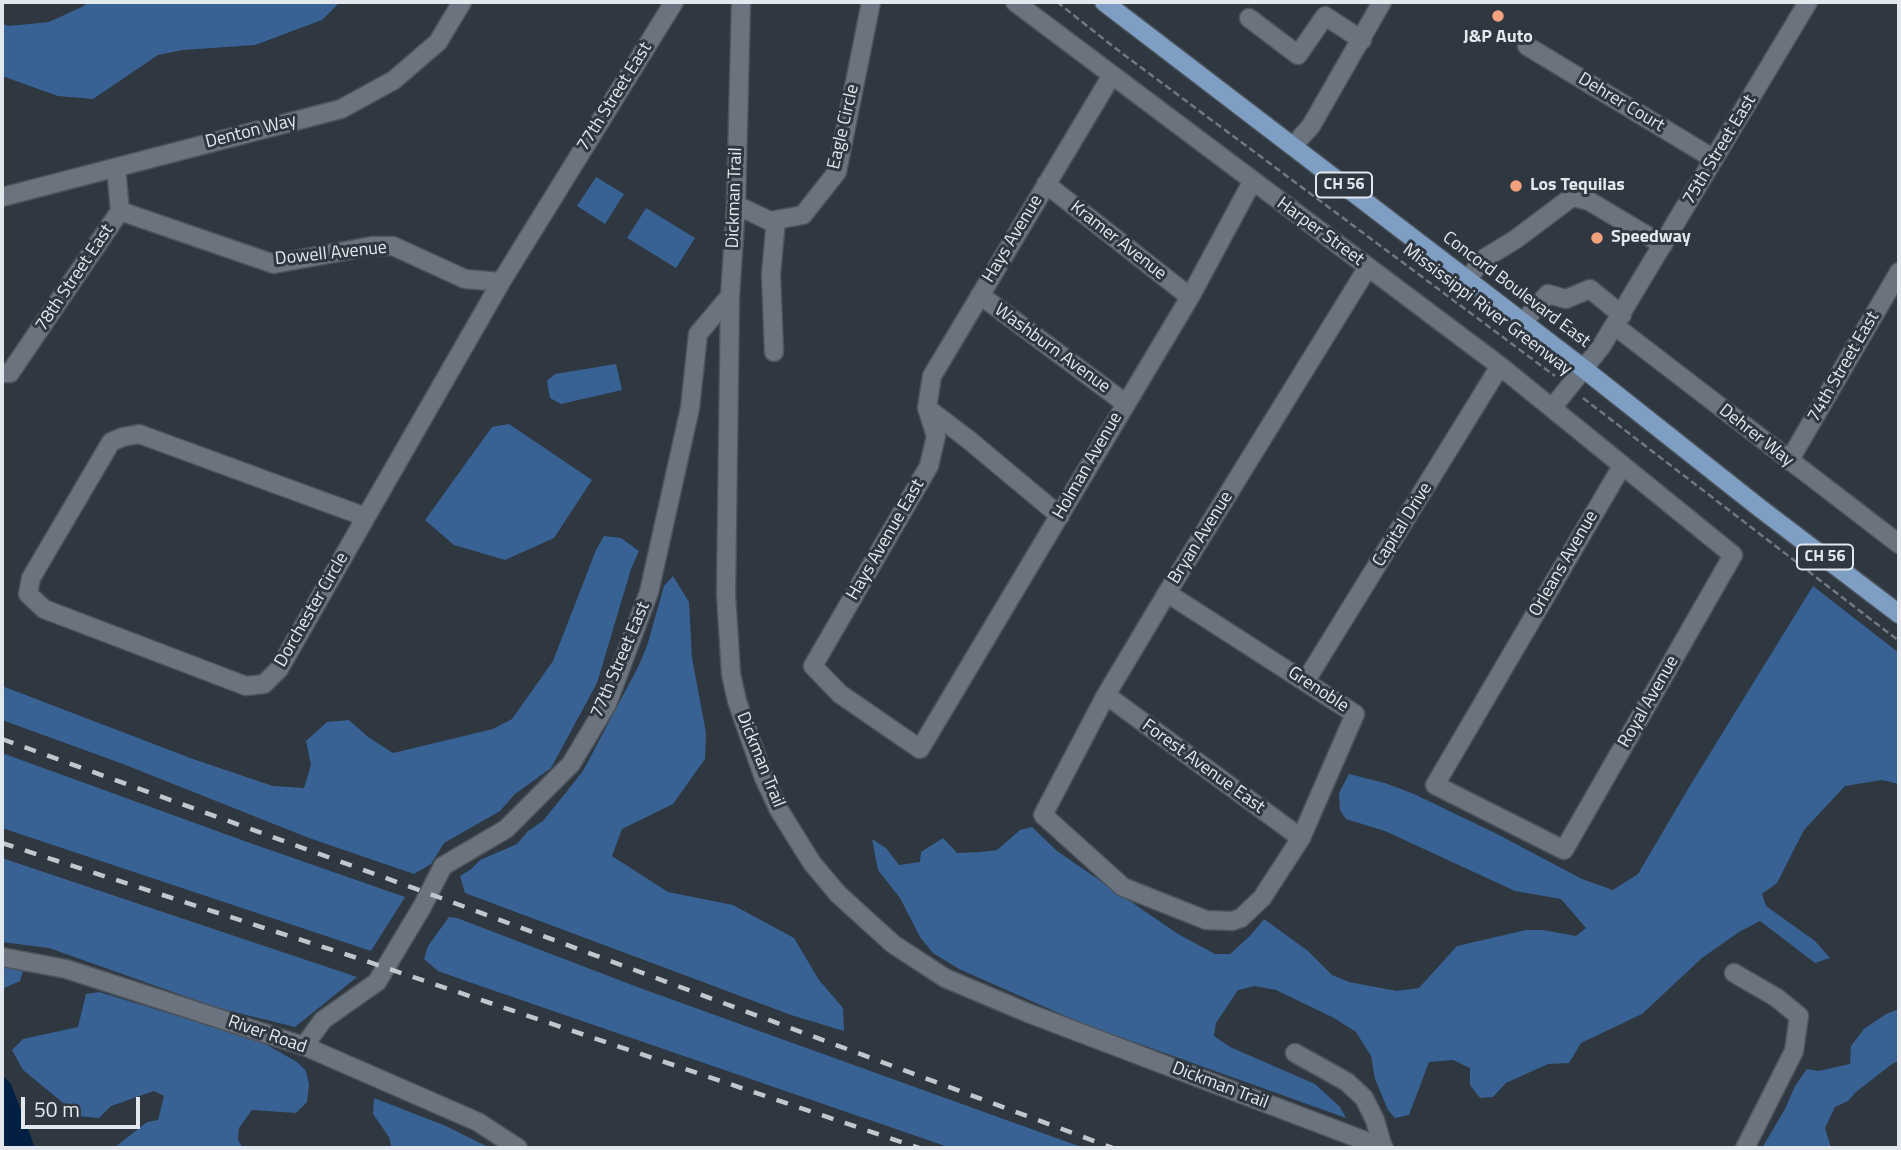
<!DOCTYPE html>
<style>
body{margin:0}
#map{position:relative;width:1901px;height:1150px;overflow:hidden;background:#2f3740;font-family:"Titillium Web",sans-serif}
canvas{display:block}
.frame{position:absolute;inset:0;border:4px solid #e3e8ee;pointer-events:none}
.scale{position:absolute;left:21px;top:1097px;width:119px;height:32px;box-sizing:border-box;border:4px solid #e3e8ee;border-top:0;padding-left:9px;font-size:21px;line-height:24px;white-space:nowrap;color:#e3e8ee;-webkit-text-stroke:5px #2f3740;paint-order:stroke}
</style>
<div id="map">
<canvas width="1901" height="1150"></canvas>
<div class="frame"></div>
<div class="scale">50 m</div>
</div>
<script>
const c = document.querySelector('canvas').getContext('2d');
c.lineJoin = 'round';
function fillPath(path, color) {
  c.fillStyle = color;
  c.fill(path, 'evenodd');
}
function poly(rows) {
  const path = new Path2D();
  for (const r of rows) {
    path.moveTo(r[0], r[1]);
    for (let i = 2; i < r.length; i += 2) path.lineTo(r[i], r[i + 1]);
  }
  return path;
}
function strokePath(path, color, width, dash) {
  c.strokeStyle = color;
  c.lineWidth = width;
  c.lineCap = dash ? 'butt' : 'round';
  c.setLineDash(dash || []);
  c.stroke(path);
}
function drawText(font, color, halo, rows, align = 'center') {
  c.font = font + ' "Titillium Web",sans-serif';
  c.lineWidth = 6;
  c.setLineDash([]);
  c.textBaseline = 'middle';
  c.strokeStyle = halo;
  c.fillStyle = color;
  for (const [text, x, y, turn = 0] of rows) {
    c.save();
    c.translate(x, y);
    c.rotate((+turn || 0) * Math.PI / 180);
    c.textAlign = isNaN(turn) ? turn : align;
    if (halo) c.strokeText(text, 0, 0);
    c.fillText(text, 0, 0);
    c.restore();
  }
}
const green = poly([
 [86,2,340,2,322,20,255,45,183,50,158,55,93,99,58,96,2,76,2,24,9,26,49,22,84,6],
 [596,177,624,194,605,224,577,206],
 [646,208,695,238,676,268,627,238],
 [616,364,622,390,561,404,550,398,547,381,555,374],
 [509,424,592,480,554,538,505,560,454,545,425,520,492,427],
 [604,536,621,538,639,551,631,569,597,683,551,768,515,794,500,811,444,843,431,864,414,874,309,838,123,764,2,720,2,686,193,759,273,786,304,788,311,765,306,741,327,722,349,720,368,737,393,753,493,729,512,719,553,661,596,550],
 [673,576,689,602,692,658,706,733,705,759,673,804,622,829,612,856,668,892,733,905,794,938,819,980,843,1008,844,1031,791,1015,465,893,460,876,470,870,480,860,517,844,528,831,543,821,583,771,638,667,647,646,664,586],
 [1813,586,1899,653,1899,784,1882,780,1845,786,1804,830,1777,883,1762,894,1766,906,1815,941,1830,958,1815,963,1760,921,1739,932,1702,958,1642,1014,1581,1043,1569,1063,1548,1064,1506,1083,1493,1097,1480,1098,1470,1085,1470,1068,1453,1060,1429,1062,1409,1115,1395,1118,1388,1110,1375,1079,1371,1056,1356,1032,1334,1018,1276,990,1255,986,1238,990,1216,1023,1214,1036,1230,1047,1315,1084,1340,1107,1346,1118,1081,1023,959,969,933,953,920,937,900,898,878,870,872,839,886,848,899,865,920,862,921,852,943,838,957,853,981,852,997,850,1020,830,1032,827,1057,851,1178,934,1215,954,1230,954,1251,935,1264,919,1308,951,1332,975,1349,982,1397,991,1419,988,1457,946,1526,930,1543,930,1576,936,1586,928,1561,899,1515,891,1385,831,1346,819,1340,810,1339,793,1349,774,1385,783,1414,794,1497,834,1582,879,1613,890,1638,874,1688,789],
 [2,753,250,843,405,897,371,951,2,828],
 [2,858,357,977,295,1027,218,1008,49,948,2,942],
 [449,917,457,918,640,988,1084,1148,951,1148,466,981,438,971,424,959,428,946],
 [2,963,11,964,23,971,20,981,2,989],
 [99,992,260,1041,297,1062,306,1071,309,1085,307,1102,296,1113,252,1110,239,1128,238,1140,243,1148,114,1148,147,1122,158,1120,164,1096,154,1091,111,1106,99,1118,79,1116,23,1070,12,1050,23,1039,78,1027,86,994],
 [1899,1009,1899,1061,1892,1064,1856,1092,1848,1101,1835,1107,1825,1128,1831,1148,1762,1148,1785,1109,1795,1086,1807,1069,1818,1071,1850,1064,1851,1046,1864,1029,1886,1014],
 [374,1098,446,1126,490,1148,389,1148,391,1146,389,1137,373,1114]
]);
const water = poly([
 [2,1075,11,1084,35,1148,2,1148]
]);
const path = poly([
 [1057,2,1115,48,1555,376],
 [1583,398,1899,641]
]);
const minor = poly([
 [741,2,736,205,730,296,726,594,731,674,737,701,764,778,779,810,812,863,838,894,893,944,945,978,1028,1013,1384,1148],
 [1015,2,1500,366,1733,555,1564,850,1435,785,1622,466],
 [1249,18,1298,55,1325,16,1362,40],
 [1527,46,1714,159],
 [1112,75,932,376,927,408,936,436,929,466,813,666,840,694,920,749,1190,297,1252,182],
 [1293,146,1311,126,1382,2],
 [1046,184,1190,297],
 [2,197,341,109,394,80,438,42,462,2],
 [736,205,770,221,803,215,837,172,871,2],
 [120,211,274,264,372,246,393,246,465,279,501,282],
 [1467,279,1485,258,1516,239,1572,197,1589,201,1663,245],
 [980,295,1125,403],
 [1523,322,1548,294,1566,299,1590,289,1622,315],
 [1615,326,1899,544],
 [774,352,771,274,776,220],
 [2,373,10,373,120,211,116,168],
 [927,408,969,440,1060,516],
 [1552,408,1601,347,1808,2],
 [139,434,366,517,279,669,264,684,246,686,44,609,28,594,31,578,111,442,123,437,139,434],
 [1789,461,1899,272],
 [366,517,501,282,674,2],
 [1167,593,1355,714,1301,838,1262,898,1241,918,1232,921,1206,920,1123,887,1043,815,1106,695,1167,593,1368,267],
 [1305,682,1500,366],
 [1106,695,1301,838],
 [2,957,66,969,304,1046,478,1122,518,1148],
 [1734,973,1777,998,1799,1016,1794,1051,1745,1148],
 [304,1046,323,1020,377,982,422,907,443,866,506,829,571,764,607,704,649,592,690,408,698,334,730,296],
 [1295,1053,1347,1082,1364,1098,1375,1120,1383,1148]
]);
const major = poly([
 [1104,2,1584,369,1761,509,1899,614]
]);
const rail = poly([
 [2,739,441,898,1113,1148],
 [2,843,354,957,919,1148]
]);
const markers = [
 [1498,16,7,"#f2a17e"],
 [1516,186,7,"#f2a17e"],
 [1597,238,7,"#f2a17e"]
];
const shields = [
 [1344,185,56],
 [1825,557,56]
];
const shieldNames = [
 ["CH 56",1344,185],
 ["CH 56",1825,557]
];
const poiNames = [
 ["J&P Auto",1498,38,"center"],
 ["Los Tequilas",1530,186],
 ["Speedway",1611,238]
];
const streetNames = [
 ["77th Street East",615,97,-58],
 ["Dehrer Court",1621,103,31],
 ["Eagle Circle",844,127,-77],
 ["Denton Way",251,132,-14],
 ["75th Street East",1720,150,-59],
 ["Dickman Trail",735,198,-88],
 ["Harper Street",1320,232,36],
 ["Hays Avenue",1013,239,-59],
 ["Kramer Avenue",1118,241,38],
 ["Dowell Avenue",331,254,-6],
 ["78th Street East",75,278,-56],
 ["Concord Boulevard East",1516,290,37],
 ["Mississippi River Greenway",1487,310,37],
 ["Washburn Avenue",1052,349,36],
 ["74th Street East",1844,367,-60],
 ["Dehrer Way",1756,436,38],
 ["Holman Avenue",1088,466,-60],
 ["Capital Drive",1403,525,-58],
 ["Bryan Avenue",1201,538,-58],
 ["Hays Avenue East",886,540,-60],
 ["Orleans Avenue",1564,564,-60],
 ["Dorchester Circle",312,610,-60],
 ["77th Street East",621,660,-67],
 ["Grenoble",1318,690,33],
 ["Royal Avenue",1649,702,-60],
 ["Dickman Trail",760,760,68],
 ["Forest Avenue East",1203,767,36],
 ["River Road",267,1035,19],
 ["Dickman Trail",1220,1086,21]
];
fillPath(green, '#386294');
fillPath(water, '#012043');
strokePath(minor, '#4c535b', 21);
strokePath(major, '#4c535b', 21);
strokePath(path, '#727880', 2.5, [7, 3.5]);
strokePath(minor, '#6a737e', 18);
strokePath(major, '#7e9ec4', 18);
strokePath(rail, '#c2c7ce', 4.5, [12, 12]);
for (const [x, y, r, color] of markers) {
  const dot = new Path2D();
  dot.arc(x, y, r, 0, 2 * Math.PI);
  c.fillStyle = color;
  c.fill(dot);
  strokePath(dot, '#2f3740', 2.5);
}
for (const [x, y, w] of shields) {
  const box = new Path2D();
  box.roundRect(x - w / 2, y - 12.5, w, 25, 5);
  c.fillStyle = '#2f3740';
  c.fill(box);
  strokePath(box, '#e3e8ee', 2);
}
drawText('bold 16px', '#e3e8ee', null, shieldNames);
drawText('bold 18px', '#e3e8ee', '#2f3740', poiNames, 'left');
drawText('18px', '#e3e8ee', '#2f3740', streetNames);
</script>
